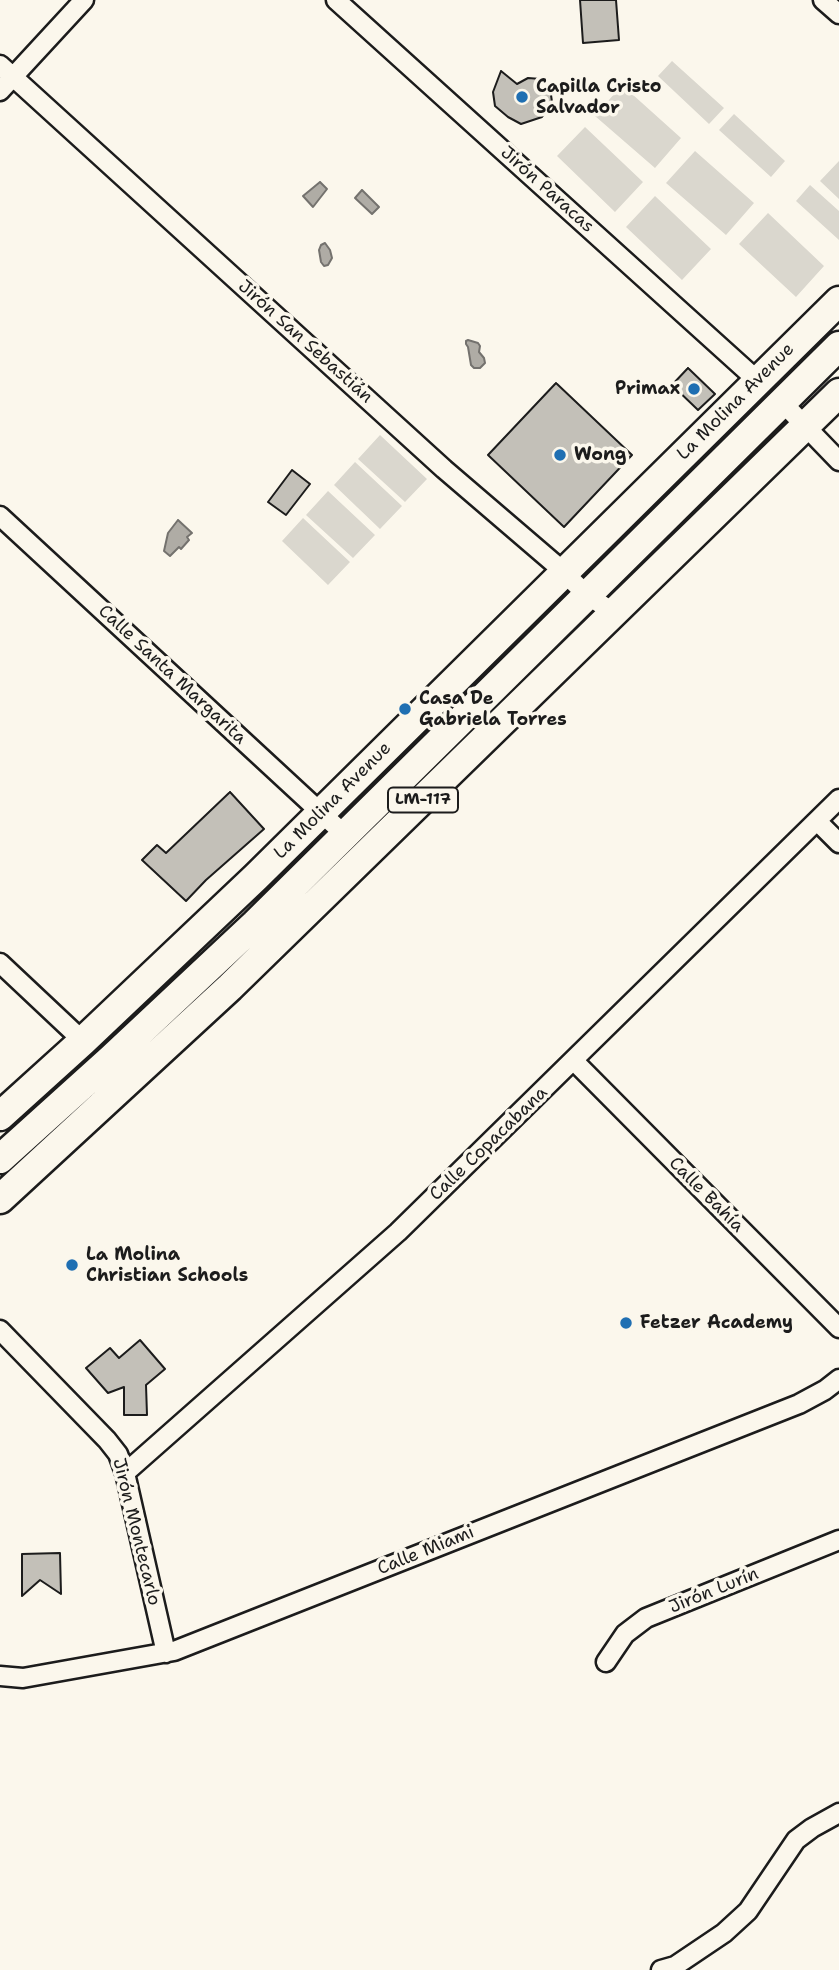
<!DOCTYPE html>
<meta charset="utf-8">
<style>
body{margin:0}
canvas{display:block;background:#fbf7ec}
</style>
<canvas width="839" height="1970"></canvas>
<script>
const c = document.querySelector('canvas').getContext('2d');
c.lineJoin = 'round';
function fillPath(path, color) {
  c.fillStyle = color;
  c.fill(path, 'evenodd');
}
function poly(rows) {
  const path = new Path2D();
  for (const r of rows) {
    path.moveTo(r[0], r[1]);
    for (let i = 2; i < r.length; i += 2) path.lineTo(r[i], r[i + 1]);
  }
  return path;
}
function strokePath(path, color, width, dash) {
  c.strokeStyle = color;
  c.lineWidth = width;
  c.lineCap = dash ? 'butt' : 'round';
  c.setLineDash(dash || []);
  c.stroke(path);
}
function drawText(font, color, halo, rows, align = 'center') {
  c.font = font + ' "Shantell Sans",sans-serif';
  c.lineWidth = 7;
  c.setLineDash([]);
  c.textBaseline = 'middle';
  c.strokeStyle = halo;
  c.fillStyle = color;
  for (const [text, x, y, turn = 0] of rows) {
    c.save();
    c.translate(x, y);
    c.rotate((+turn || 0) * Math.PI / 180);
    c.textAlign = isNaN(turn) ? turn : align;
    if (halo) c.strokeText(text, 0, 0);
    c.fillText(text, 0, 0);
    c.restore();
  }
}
const green = poly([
 [672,61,724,108,709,124,658,76],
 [622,85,681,138,655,168,595,116],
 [734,114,785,161,771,177,719,130],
 [585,127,643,182,615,212,557,156],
 [695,151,754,203,726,235,666,183],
 [839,161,839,199,820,181],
 [810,185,839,211,839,240,796,201],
 [655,196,711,249,682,280,626,227],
 [768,213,824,266,796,297,739,244],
 [380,435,427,479,405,502,358,459],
 [355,462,402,506,380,529,334,485],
 [328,491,375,535,353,558,306,515],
 [303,518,350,562,328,585,282,541]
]);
const water = poly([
 [320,182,327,189,313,207,303,196,320,182],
 [362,190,379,207,372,214,355,198,362,190],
 [325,243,330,250,332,258,328,265,324,266,321,262,319,250,321,245,325,243],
 [468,340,478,343,480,346,479,352,484,358,485,363,480,368,474,368,471,365,468,347,466,344,466,341,468,340],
 [178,520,192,533,187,537,189,540,181,549,179,547,170,556,164,551,168,533,178,520]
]);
const building = poly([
 [580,0,616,0,619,40,583,43,580,0],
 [501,71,517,84,528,78,541,79,550,88,552,102,542,117,521,124,508,117,495,106,493,92,501,71],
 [688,368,715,394,698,410,672,385,688,368],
 [556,383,632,455,564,527,488,455,556,383],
 [292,470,310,484,286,515,268,502,292,470],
 [230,792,264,829,206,880,186,901,142,860,157,845,166,853,230,792],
 [140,1340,165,1369,146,1385,147,1415,124,1415,124,1387,108,1393,86,1368,110,1348,119,1358,140,1340],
 [60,1553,61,1594,40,1580,22,1596,22,1554,60,1553]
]);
const street = poly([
 [336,0,758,381],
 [823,0,839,14],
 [0,65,444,469,556,565,586,594,614,613],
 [0,91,84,0],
 [782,402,839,461],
 [0,516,344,834],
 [817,821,839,843],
 [0,963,83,1041],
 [574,1061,839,1328],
 [0,1330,107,1440,118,1454,125,1473,166,1653],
 [125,1473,398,1232,839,799],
 [606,1662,625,1634,646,1618,839,1540],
 [0,1676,23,1678,174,1651,799,1404,825,1390,839,1379],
 [661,1970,675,1966,724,1933,748,1911,796,1840,812,1828,839,1813]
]);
const primary = poly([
 [0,1116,83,1041,256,877,839,301],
 [0,1159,111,1059,255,924,839,346],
 [0,1199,230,987,839,393]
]);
const markers = [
 [522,97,7,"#1f6fb2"],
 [694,389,7,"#1f6fb2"],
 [560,455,7,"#1f6fb2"],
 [405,709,7,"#1f6fb2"],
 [72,1265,7,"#1f6fb2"],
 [626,1323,7,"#1f6fb2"]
];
const shields = [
 [423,800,70]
];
const shieldNames = [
 ["LM-117",423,800]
];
const poiNames = [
 ["Capilla Cristo",536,87],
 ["Salvador",536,108],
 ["Primax",680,389,"right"],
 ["Wong",574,455],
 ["Casa De",419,699],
 ["Gabriela Torres",419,720],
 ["La Molina",86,1255],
 ["Christian Schools",86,1276],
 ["Fetzer Academy",640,1323]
];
const streetNames = [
 ["Jirón Paracas",547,190,42],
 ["Jirón San Sebastián",305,342,42],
 ["La Molina Avenue",736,402,-45],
 ["Calle Santa Margarita",172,675,43],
 ["La Molina Avenue",333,801,-45],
 ["Calle Copacabana",489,1144,-44],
 ["Calle Bahía",706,1195,45],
 ["Jirón Montecarlo",136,1532,76],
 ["Calle Miami",426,1551,-22],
 ["Jirón Lurín",714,1591,-22]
];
fillPath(green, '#dad7ce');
fillPath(water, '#afaca5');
strokePath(water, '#74726e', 2);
fillPath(building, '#c3c0b8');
strokePath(building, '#1c1c1c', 2);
strokePath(street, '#1c1c1c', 23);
strokePath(primary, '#1c1c1c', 33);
strokePath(street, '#fbf7ec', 18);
strokePath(primary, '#fbf7ec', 28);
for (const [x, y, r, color] of markers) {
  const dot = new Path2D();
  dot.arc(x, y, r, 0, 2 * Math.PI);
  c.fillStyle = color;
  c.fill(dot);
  strokePath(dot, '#fbf7ec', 2.5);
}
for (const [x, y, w] of shields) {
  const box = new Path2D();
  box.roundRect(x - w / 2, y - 12.5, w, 25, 5);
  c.fillStyle = '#fbf7ec';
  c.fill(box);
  strokePath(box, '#1c1c1c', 2);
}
drawText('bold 16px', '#1c1c1c', null, shieldNames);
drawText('bold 18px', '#1c1c1c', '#fbf7ec', poiNames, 'left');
drawText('18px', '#1c1c1c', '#fbf7ec', streetNames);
</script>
